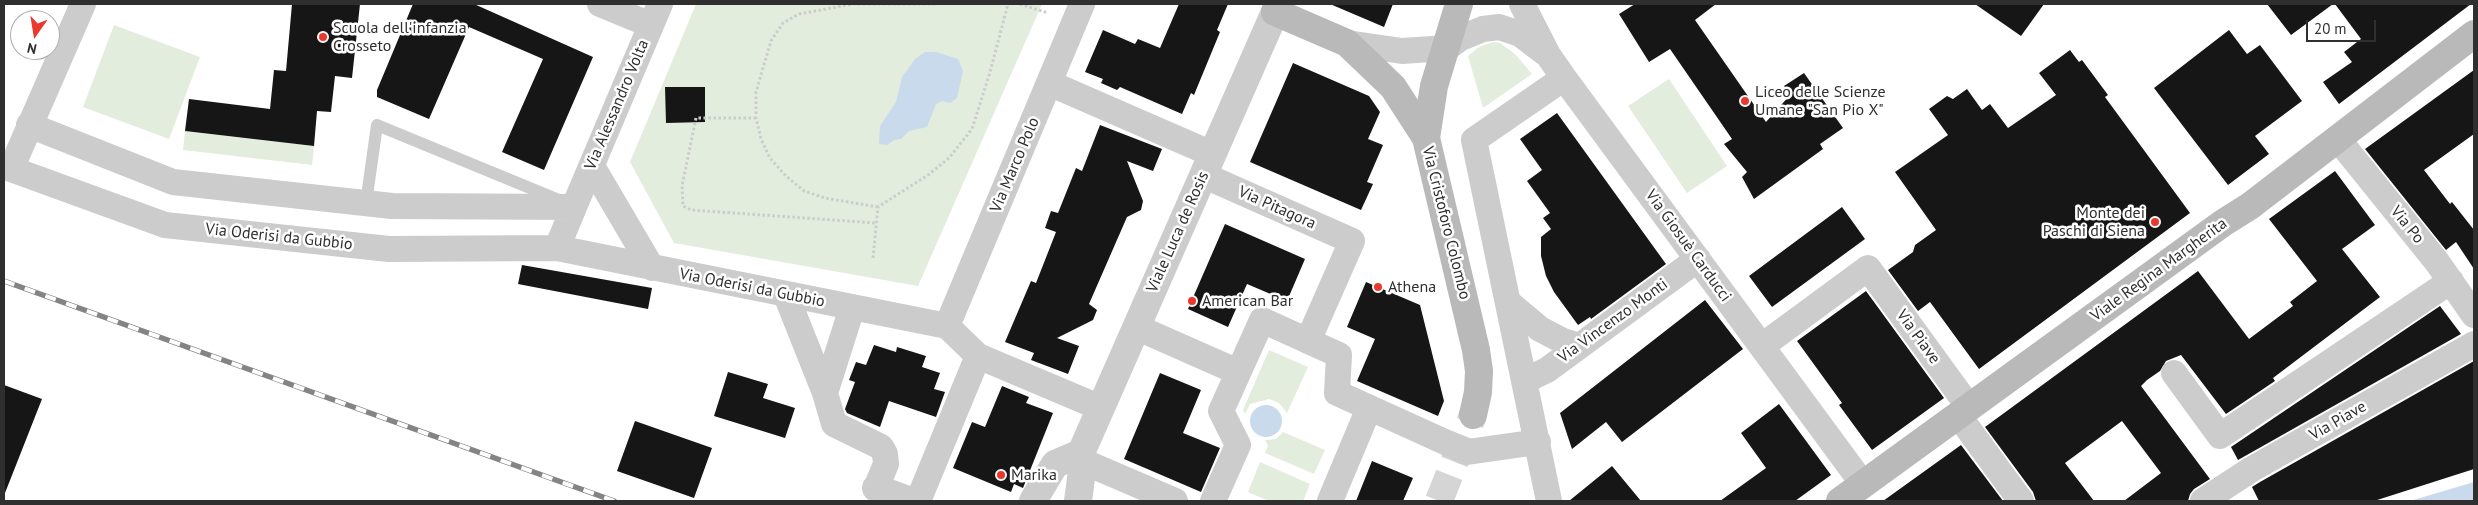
<!DOCTYPE html>
<meta charset="utf-8">
<style>
body{margin:0}
#map{position:relative;width:2478px;height:505px;overflow:hidden;background:#fff;font-family:"PT Sans",sans-serif}
canvas{display:block}
.frame{position:absolute;inset:0;border:5px solid #2f2f2f;pointer-events:none}
.north{position:absolute;left:10px;top:10px;width:50px;height:50px;box-sizing:border-box;background:#fff;border:1px solid #acacac;border-radius:50%;rotate:193deg;font-size:14px;font-weight:700;line-height:20px;text-align:center;color:#2f2f2f}
.north::after{content:'';display:block;margin:auto;width:18px;height:22px;background:#ea382e;clip-path:polygon(50% 0,100% 100%,50% 72%,0 100%)}
.scale{position:absolute;left:2306px;top:20px;width:70px;height:22px;box-sizing:border-box;border:2px solid #2f2f2f;border-top:0;padding-left:6px;font-size:15px;line-height:18px;white-space:nowrap;color:#2f2f2f;-webkit-text-stroke:4px #fff;paint-order:stroke}
</style>
<div id="map">
<canvas width="2478" height="505"></canvas>
<div class="frame"></div>
<div class="north">N</div>
<div class="scale">20 m</div>
</div>
<script>
const c = document.querySelector('canvas').getContext('2d');
c.lineJoin = 'round';
function fillPath(path, color) {
  c.fillStyle = color;
  c.fill(path, 'evenodd');
}
function poly(rows) {
  const path = new Path2D();
  for (const r of rows) {
    if (r.length === 3) {
      path.moveTo(r[0] + r[2], r[1]);
      path.arc(r[0], r[1], r[2], 0, 2 * Math.PI);
      continue;
    }
    path.moveTo(r[0], r[1]);
    for (let i = 2; i < r.length; i += 2) path.lineTo(r[i], r[i + 1]);
  }
  return path;
}
function strokePath(path, color, width, dash) {
  c.strokeStyle = color;
  c.lineWidth = width;
  c.lineCap = dash ? 'butt' : 'round';
  c.setLineDash(dash || []);
  c.stroke(path);
}
function drawText(font, color, halo, rows, align = 'center') {
  c.font = font + ' "PT Sans",sans-serif';
  c.lineWidth = 5;
  c.setLineDash([]);
  c.textBaseline = 'middle';
  c.strokeStyle = halo;
  c.fillStyle = color;
  for (const [text, x, y, turn = 0] of rows) {
    c.save();
    c.translate(x, y);
    c.rotate((+turn || 0) * Math.PI / 180);
    c.textAlign = isNaN(turn) ? turn : align;
    if (halo) c.strokeText(text, 0, 0);
    c.fillText(text, 0, 0);
    c.restore();
  }
}
const green = poly([
 [696,4,1042,4,918,286,674,243,630,162],
 [114,25,200,57,169,139,83,107],
 [1493,42,1500,43,1515,54,1532,74,1483,108,1468,56,1479,47],
 [1669,79,1727,166,1687,193,1628,106],
 [185,131,314,146,312,165,183,150],
 [1269,350,1308,367,1287,413,1279,403,1269,399,1250,404,1245,414,1243,410],
 [1283,432,1325,450,1314,474,1265,453,1268,446,1265,440,1276,439],
 [1260,462,1310,484,1303,501,1269,501,1248,492]
]);
const water = poly([
 [925,52,936,52,958,59,963,71,957,98,950,103,942,101,936,104,927,127,909,131,901,139,894,140,887,145,879,144,880,126,896,102,902,77,915,59],
 [1266,421,16],
 [2474,482,2474,501,2410,501]
]);
const building = poly([
 [292,4,360,4,352,78,335,76,331,112,317,111,314,146,185,131,189,99,270,109,274,70,286,71],
 [413,4,474,4,593,57,544,170,502,152,543,59,469,27,429,119,377,97,377,90],
 [1179,4,1228,4,1217,30,1220,32,1201,78,1194,95,1191,93,1182,114,1120,87,1117,90,1101,83,1103,79,1085,72,1103,30,1135,44,1138,39,1160,48],
 [1330,4,1393,4,1384,27],
 [1635,4,1716,4,1695,20,1766,122,1790,95,1784,86,1804,73,1843,128,1820,144,1823,149,1754,199,1742,177,1747,172,1724,144,1732,139,1670,49,1649,62,1619,14],
 [1975,4,2044,4,2021,36],
 [2267,4,2333,4,2291,35],
 [2335,4,2471,4,2339,104,2323,82,2352,62,2344,52,2361,39],
 [2229,30,2247,54,2260,45,2302,101,2255,136,2269,154,2228,185,2154,88],
 [2070,50,2079,62,2082,60,2108,95,2105,97,2190,213,1979,369,1930,302,1918,311,1888,270,1913,252,1915,245,1936,230,1895,172,1948,135,1929,109,1947,96,1953,99,1967,89,1982,110,1990,104,2008,128,2056,95,2039,73],
 [1293,63,1369,96,1380,112,1368,139,1383,145,1367,182,1373,184,1361,210,1250,162],
 [2474,70,2474,134,2424,170,2450,204,2452,202,2474,230,2474,269,2456,242,2446,250,2365,149],
 [665,87,705,87,705,122,666,123],
 [1557,113,1666,264,1591,319,1590,317,1578,325,1554,292,1546,276,1541,256,1541,237,1551,229,1543,218,1550,213,1527,181,1542,170,1520,139],
 [1100,125,1162,149,1153,171,1127,161,1143,201,1141,210,1127,217,1089,304,1097,310,1093,320,1057,338,1079,346,1068,374,1031,360,1034,353,1005,342,1031,281,1036,283,1056,232,1045,228,1051,211,1058,213,1076,168,1082,171],
 [2335,171,2375,225,2342,249,2380,297,2273,378,2275,381,2226,414,2181,355,2166,361,2160,371,2147,380,2141,386,2210,479,2194,489,2190,494,2188,501,2124,501,2161,473,2122,421,2065,463,2094,501,2036,501,2033,492,1985,427,2198,271,2249,339,2293,306,2290,302,2317,281,2269,219],
 [1842,207,1865,239,1772,307,1749,276],
 [1225,224,1305,259,1287,301,1247,284,1228,327,1188,309],
 [522,265,652,288,648,309,518,284],
 [1366,282,1420,305,1444,401,1438,416,1357,381,1375,339,1347,327],
 [1866,291,1944,398,1872,450,1839,405,1842,403,1797,341],
 [1705,300,1743,349,1622,442,1606,422,1572,449,1560,413],
 [2440,306,2461,334,2238,460,2231,447],
 [874,345,896,352,897,347,926,356,922,367,940,373,934,389,945,392,936,417,889,401,880,427,847,413,845,409,855,382,849,380,856,362,866,365],
 [2474,361,2474,469,2374,501,2259,501,2252,487,2260,482],
 [728,372,768,384,763,398,795,408,785,438,714,416],
 [1160,373,1201,390,1183,433,1220,448,1201,492,1124,459],
 [4,385,42,399,5,493,4,493],
 [1002,386,1029,397,1026,403,1053,413,1023,488,1014,484,1011,492,953,468,972,422,985,427],
 [1779,404,1831,475,1795,501,1720,501,1766,468,1741,433],
 [635,421,712,448,694,498,617,471],
 [1961,445,2003,501,1883,501],
 [1372,461,1413,478,1403,501,1356,501],
 [1612,466,1641,501,1569,501]
]);
const secondaryTunnel = poly([
 [1439,501,1473,415]
]);
const path = poly([
 [1020,4,1048,13],
 [756,118,696,118,682,186,683,206,691,210,876,223],
 [878,207,825,198,804,191,786,176,770,158,761,139,756,118,756,92,763,68,771,41,783,23,799,14,853,4,935,4],
 [873,258,878,207,928,175,949,158,972,129,990,72,1008,4]
]);
const service = poly([
 [366,203,377,125,559,200]
]);
const minor = poly([
 [83,4,11,169,165,225,389,249,557,248,947,326,978,356,1101,408],
 [600,4,651,25],
 [1522,4,1548,55,1564,78,1863,484],
 [1347,43,1402,51,1447,48,1461,38,1483,29,1499,27,1520,34,1545,53],
 [1049,83,1212,154],
 [29,125,173,182,392,206,574,207,557,248],
 [2337,138,2437,262,2474,315],
 [592,166,652,268],
 [1203,175,1352,241,1308,341],
 [574,207,660,4],
 [786,295,825,393],
 [1509,303,1540,329,1563,341,1579,346],
 [852,308,825,393,834,424,881,447,885,454,886,464,876,488],
 [947,326,1082,4],
 [1136,327,1238,372],
 [1762,346,1868,268,1969,407],
 [2174,373,2220,436,2451,281],
 [1526,380,1547,370,1698,259],
 [1958,415,2021,501],
 [1082,461,1175,501],
 [918,501,978,356],
 [1213,501,1238,445,1221,411,1262,320,1339,355,1337,393,1467,452,1538,442],
 [1330,501,1369,408],
 [1549,501,1474,140,1564,78],
 [2203,501,2252,469,2474,344]
]);
const tertiary = poly([
 [876,488,911,501],
 [1033,501,1055,464,1081,453],
 [1078,501,1082,471,1081,453,1275,12]
]);
const secondary = poly([
 [1278,4,1275,12,1347,43,1393,87,1426,138],
 [1459,4,1434,86,1426,138,1476,350,1479,371,1478,392,1473,415],
 [1840,501,2223,223,2250,206,2474,34]
]);
const rail = poly([
 [4,281,614,501]
]);
const markers = [
 [323,37,5,"#ea382e"],
 [1745,101,5,"#ea382e"],
 [2155,222,5,"#ea382e"],
 [1378,287,5,"#ea382e"],
 [1192,301,5,"#ea382e"],
 [1001,475,5,"#ea382e"]
];
const poiNames = [
 ["Scuola dell'infanzia",333,28],
 ["Crosseto",333,46],
 ["Liceo delle Scienze",1755,92],
 ["Umane \"San Pio X\"",1755,110],
 ["Monte dei",2145,213,"right"],
 ["Paschi di Siena",2145,231,"right"],
 ["Athena",1388,287],
 ["American Bar",1202,301],
 ["Marika",1011,475]
];
const streetNames = [
 ["Via Alessandro Volta",617,105,-67],
 ["Via Marco Polo",1015,165,-67],
 ["Via Pitagora",1277,208,24],
 ["Via Cristoforo Colombo",1446,223,76],
 ["Via Po",2407,225,51],
 ["Viale Luca de Rosis",1178,232,-66],
 ["Via Oderisi da Gubbio",279,237,6],
 ["Via Giosuè Carducci",1688,246,54],
 ["Viale Regina Margherita",2159,270,-36],
 ["Via Oderisi da Gubbio",752,288,11],
 ["Via Vincenzo Monti",1613,321,-36],
 ["Via Piave",1918,337,54],
 ["Via Piave",2338,421,-30]
];
fillPath(green, '#e3eddd');
fillPath(water, '#c9daed');
fillPath(building, '#161616');
strokePath(secondaryTunnel, '#d5d5d5', 28, [28, 14]);
strokePath(path, '#ccc', 3, [2.5, 2.5]);
strokePath(service, '#ccc', 12);
strokePath(minor, '#ccc', 26);
strokePath(tertiary, '#ccc', 28);
strokePath(secondary, '#b9b9b9', 28);
strokePath(rail, '#848484', 5.5);
strokePath(rail, '#fff', 4, [11]);
for (const [x, y, r, color] of markers) {
  const dot = new Path2D();
  dot.arc(x, y, r, 0, 2 * Math.PI);
  c.fillStyle = color;
  c.fill(dot);
  strokePath(dot, '#fff', 2);
}
drawText('16px', '#2f2f2f', '#fff', poiNames, 'left');
drawText('16px', '#2f2f2f', '#fff', streetNames);
</script>
